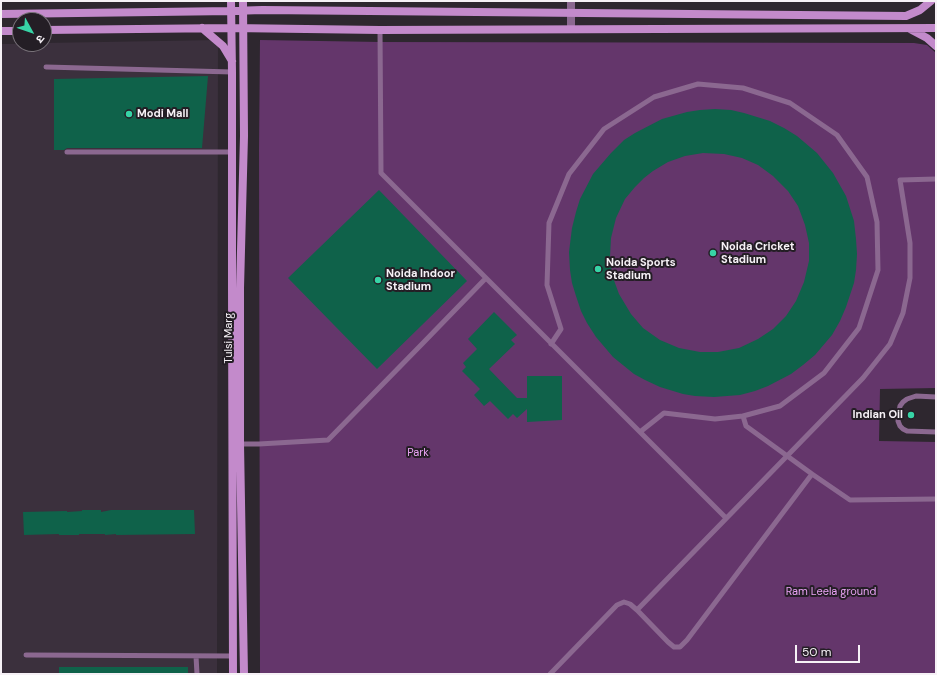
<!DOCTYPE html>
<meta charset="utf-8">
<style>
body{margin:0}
#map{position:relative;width:937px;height:675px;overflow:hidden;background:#2e272f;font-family:"DM Sans","Noto Sans Devanagari",sans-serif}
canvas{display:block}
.frame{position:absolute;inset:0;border:2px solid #f6f1f6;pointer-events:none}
.north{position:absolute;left:12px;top:12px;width:40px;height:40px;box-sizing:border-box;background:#241e25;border:1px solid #787279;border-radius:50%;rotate:130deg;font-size:11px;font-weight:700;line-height:16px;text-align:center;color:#f6f1f6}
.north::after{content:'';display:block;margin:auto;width:14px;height:18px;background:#37d4a6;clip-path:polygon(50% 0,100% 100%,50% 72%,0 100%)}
.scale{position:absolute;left:795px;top:645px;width:65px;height:18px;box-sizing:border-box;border:2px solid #f6f1f6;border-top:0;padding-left:5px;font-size:12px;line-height:14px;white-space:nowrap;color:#f6f1f6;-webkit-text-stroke:3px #241e25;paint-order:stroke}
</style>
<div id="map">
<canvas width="937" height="675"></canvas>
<div class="frame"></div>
<div class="north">उ</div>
<div class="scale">50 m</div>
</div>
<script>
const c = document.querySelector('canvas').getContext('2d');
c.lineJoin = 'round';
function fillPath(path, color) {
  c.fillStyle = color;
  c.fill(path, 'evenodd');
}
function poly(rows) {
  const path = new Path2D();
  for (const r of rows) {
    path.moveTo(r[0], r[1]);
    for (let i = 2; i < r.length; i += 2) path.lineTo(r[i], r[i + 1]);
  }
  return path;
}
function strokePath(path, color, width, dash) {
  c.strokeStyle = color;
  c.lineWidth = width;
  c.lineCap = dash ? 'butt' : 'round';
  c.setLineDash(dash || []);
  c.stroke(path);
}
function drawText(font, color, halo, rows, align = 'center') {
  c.font = font + ' "DM Sans",sans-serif';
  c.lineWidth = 4;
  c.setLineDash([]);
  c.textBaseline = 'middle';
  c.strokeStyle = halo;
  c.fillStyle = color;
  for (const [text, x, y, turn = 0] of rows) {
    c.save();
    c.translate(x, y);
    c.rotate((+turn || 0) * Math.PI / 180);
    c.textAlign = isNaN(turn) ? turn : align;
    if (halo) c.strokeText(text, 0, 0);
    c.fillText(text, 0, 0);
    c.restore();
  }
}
const built = poly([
 [218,40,217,674,1,674,1,44,44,44,44,43]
]);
const green = poly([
 [260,40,380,42,914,43,927,45,936,53,936,388,880,389,879,441,936,442,936,674,260,674,259,150]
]);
const building = poly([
 [208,76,202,148,67,148,64,150,54,150,54,79],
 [715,109,731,110,744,113,770,121,784,128,797,136,817,153,833,173,846,196,854,221,856,239,857,254,856,270,854,283,846,307,840,321,832,335,815,355,803,365,791,374,768,386,755,391,740,395,714,397,695,396,683,394,660,387,645,380,634,374,613,357,596,337,587,323,581,311,576,296,572,283,570,270,569,252,572,228,576,212,580,199,593,174,611,153,624,140,635,133,662,119,687,112,700,110],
 [703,153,724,154,742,158,758,165,773,176,788,191,798,206,805,225,809,243,809,261,804,282,796,301,786,316,773,329,758,339,739,348,718,352,700,352,679,348,660,340,643,328,631,314,619,294,612,275,610,257,611,238,616,218,625,199,635,187,644,178,653,171,668,162,685,156],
 [379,190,467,281,377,369,288,278],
 [494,312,517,335,511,340,515,344,489,369,517,398,527,398,527,376,562,376,562,420,527,422,527,409,517,418,513,414,508,419,490,401,484,406,474,395,480,389,462,371,466,367,463,363,477,349,468,339],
 [82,510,101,510,101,512,111,510,194,510,195,534,116,535,116,534,105,535,105,534,79,534,79,535,59,535,59,534,24,535,23,512,67,511,67,512,82,511],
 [59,667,188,667,188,674,59,674]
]);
const lane = poly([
 [380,30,381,173,726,518],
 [46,67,232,72],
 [67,152,232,152],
 [551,344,561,329,547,285,549,223,569,174,604,129,654,97,698,84,743,88,790,103,837,135,867,177,877,222,878,270,859,328,824,373,780,406,743,416,715,419,664,413,640,432],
 [936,397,916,396,907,399,903,402,900,406,899,412,898,421,900,426,903,429,907,431,936,432],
 [743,416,746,426,812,474,850,500,936,499],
 [240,444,259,444,328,440,423,343,486,278],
 [637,610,863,378,890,344,903,313,910,278,910,243,900,180,936,179],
 [26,655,233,656],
 [196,656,197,674],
 [550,674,554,670,617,605,624,602,630,604,637,610,668,642,674,647,680,647,687,640,812,474]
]);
const street = poly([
 [571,29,571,1]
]);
const secondary = poly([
 [231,1,232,72,232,288,233,674],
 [243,1,244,136,240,288,240,444,244,674],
 [1,14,232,11,262,10,906,16,920,10,931,1],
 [202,28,223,46,232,61],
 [910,29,927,38,936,46],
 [44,30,232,28,380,30,936,28],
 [1,31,20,31]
]);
const markers = [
 [129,114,4,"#37d4a6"],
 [713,253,4,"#37d4a6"],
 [598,269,4,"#37d4a6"],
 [378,280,4,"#37d4a6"],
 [911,415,4,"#37d4a6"]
];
const poiNames = [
 ["Modi Mall",137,114],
 ["Noida Cricket",721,247],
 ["Stadium",721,260],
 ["Noida Sports",606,263],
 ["Stadium",606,276],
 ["Noida Indoor",386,274],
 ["Stadium",386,287],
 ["Indian Oil",903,415,"right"]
];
const streetNames = [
 ["Tulsi Marg",229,338,-90]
];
const parkNames = [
 ["Park",418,453],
 ["Ram Leela ground",831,592]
];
fillPath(built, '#3b303d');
fillPath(green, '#64366b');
fillPath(building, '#0f624a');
strokePath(lane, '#8b6890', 5);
strokePath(street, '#8b6890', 8);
strokePath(secondary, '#c38acb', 8);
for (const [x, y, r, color] of markers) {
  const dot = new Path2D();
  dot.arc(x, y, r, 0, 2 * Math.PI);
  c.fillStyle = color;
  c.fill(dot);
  strokePath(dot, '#241e25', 1.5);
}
drawText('bold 11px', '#f6f1f6', '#241e25', poiNames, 'left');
drawText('11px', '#f6f1f6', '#241e25', streetNames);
drawText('11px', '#e9a2f4', '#241e25', parkNames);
</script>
